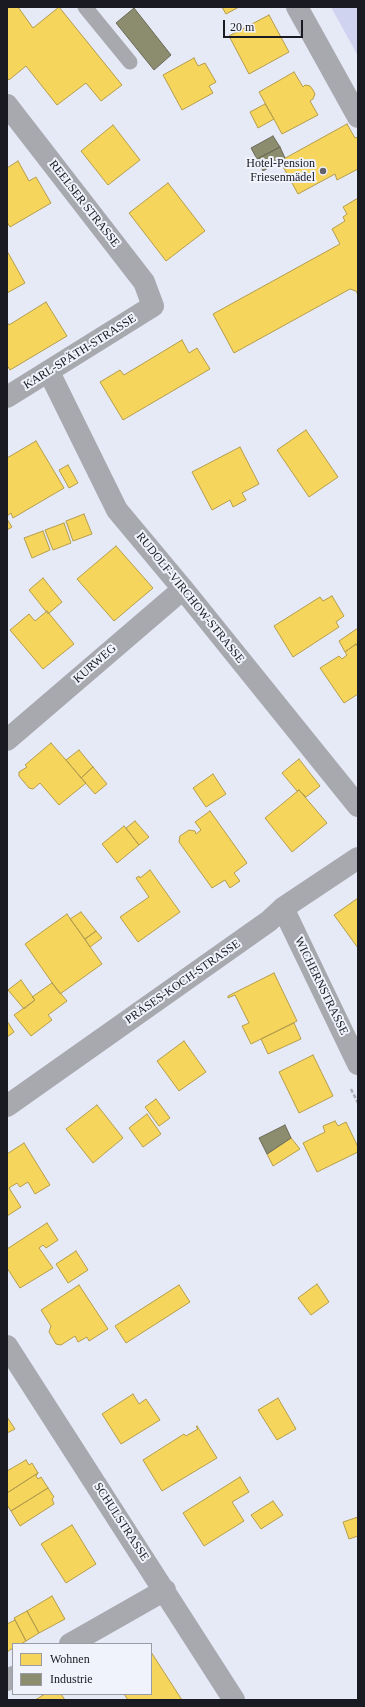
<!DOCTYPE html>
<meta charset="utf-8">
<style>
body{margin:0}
#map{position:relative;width:365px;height:1707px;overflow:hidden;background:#e6e9f6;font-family:Georgia,serif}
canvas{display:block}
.frame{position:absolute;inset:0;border:8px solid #191a22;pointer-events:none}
.legend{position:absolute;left:12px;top:1643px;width:140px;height:52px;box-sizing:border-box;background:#f0f2fc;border:1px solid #9a9ca5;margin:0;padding:5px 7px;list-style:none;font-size:12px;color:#191a22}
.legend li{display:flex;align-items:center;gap:8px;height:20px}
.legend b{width:20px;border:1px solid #9a9ca5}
.scale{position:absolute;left:223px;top:20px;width:80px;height:18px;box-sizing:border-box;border:2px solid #191a22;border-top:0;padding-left:5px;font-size:12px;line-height:14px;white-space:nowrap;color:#191a22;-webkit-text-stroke:3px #f0f2fc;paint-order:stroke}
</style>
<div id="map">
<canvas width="365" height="1707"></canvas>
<div class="frame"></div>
<ul class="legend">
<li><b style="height:11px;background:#f6d55c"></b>Wohnen</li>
<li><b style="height:11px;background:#8c8c6e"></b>Industrie</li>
</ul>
<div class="scale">20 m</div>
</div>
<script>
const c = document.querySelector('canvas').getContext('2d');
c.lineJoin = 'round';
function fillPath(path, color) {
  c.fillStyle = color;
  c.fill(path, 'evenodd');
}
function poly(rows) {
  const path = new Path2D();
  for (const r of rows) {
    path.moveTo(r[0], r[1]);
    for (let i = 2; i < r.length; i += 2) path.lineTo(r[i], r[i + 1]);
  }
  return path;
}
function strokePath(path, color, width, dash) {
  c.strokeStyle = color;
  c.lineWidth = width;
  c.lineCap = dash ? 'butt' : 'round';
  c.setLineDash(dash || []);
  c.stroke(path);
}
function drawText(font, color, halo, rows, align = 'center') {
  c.font = font + ' Georgia,serif';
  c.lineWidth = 4;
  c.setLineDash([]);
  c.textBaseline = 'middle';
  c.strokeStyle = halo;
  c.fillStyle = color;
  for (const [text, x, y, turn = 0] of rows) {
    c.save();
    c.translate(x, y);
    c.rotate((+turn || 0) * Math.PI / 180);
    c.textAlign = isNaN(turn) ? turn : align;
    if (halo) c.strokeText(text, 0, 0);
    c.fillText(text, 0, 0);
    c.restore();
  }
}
const green = poly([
 [331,7,358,7,358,56]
]);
const homes = poly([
 [7,7,18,7,33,28,59,7,122,85,101,101,86,83,57,105,26,66,9,80,7,77,7,7],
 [222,7,239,7,226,14,222,7],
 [269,15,289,52,249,74,229,36,269,15],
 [194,58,198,66,205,63,216,82,209,86,213,93,182,110,163,75,194,58],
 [294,72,303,87,305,85,310,86,313,90,315,94,313,99,310,101,318,115,282,134,259,92,294,72],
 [265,104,274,119,258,128,250,112,265,104],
 [347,124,355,138,358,137,358,169,337,180,335,174,298,194,280,161,347,124],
 [113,125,140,160,108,185,81,151,113,125],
 [18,161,29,181,36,177,51,203,10,227,7,222,7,168,18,161],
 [168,183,205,231,166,261,129,213,168,183],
 [358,198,358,295,356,291,350,289,234,353,213,314,340,244,332,229,345,221,343,217,347,214,343,207,358,198],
 [7,251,25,283,7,293,7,251],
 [46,302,67,336,10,370,7,365,7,322,9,325,46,302],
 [182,340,189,353,197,348,210,369,123,420,100,382,120,370,124,375,182,340],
 [306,430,338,477,309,497,277,450,306,430],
 [36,441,64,488,13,518,11,513,7,516,7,458,36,441],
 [240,447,259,484,242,493,246,500,233,507,230,500,212,510,192,472,240,447],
 [68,465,78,483,69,488,59,470,68,465],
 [84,514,92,534,73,541,66,521,84,514],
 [7,519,12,527,7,530,7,519],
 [64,523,71,543,53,550,45,530,64,523],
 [43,531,50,550,32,558,24,538,43,531],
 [116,546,153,588,114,621,77,579,116,546],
 [43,578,62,602,48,614,29,590,43,578],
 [332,596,344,616,336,622,339,627,293,657,274,626,320,597,323,601,332,596],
 [47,611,74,644,43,669,10,630,29,614,35,621,47,611],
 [358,628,358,647,356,644,345,652,339,641,358,628],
 [356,644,358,647,358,694,344,703,320,668,339,656,342,659,347,655,345,652,356,644],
 [51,743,86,783,59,805,40,783,33,789,29,788,19,776,19,772,27,767,25,765,51,743],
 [79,750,93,767,81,778,66,760,79,750],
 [299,759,320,786,306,797,299,790,297,791,282,773,299,759],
 [93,767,107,784,95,794,81,778,93,767],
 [213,774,226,794,206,807,193,788,213,774],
 [299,790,327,823,292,852,265,818,299,790],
 [210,811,247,863,234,873,240,881,230,888,225,880,212,888,179,842,180,836,189,830,195,831,196,834,201,830,195,822,210,811],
 [135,821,149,837,139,845,126,828,135,821],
 [124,826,139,845,117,863,102,844,124,826],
 [150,870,180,912,138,942,120,917,149,897,136,878,139,876,140,878,150,870],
 [358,898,358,948,334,915,358,898],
 [81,912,96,931,85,939,70,919,81,912],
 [67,914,102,964,60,994,25,944,67,914],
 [96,931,102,938,90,947,85,939,96,931],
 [274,973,297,1021,251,1044,242,1026,249,1023,235,995,228,998,228,996,274,973],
 [21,980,35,1000,24,1009,8,990,21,980],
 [52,983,67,1001,48,1015,52,1020,31,1036,14,1015,35,1000,32,997,52,983],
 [7,1021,14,1032,7,1037,7,1021],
 [294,1023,301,1039,268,1054,261,1039,294,1023],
 [184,1041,206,1072,179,1091,157,1061,184,1041],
 [313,1055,333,1096,299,1113,279,1072,313,1055],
 [156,1099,170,1118,159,1126,145,1107,156,1099],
 [97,1105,123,1138,93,1163,66,1129,97,1105],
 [147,1114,161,1134,143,1147,129,1128,147,1114],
 [335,1121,338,1126,346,1122,358,1147,358,1152,317,1172,303,1143,325,1132,323,1126,335,1121],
 [291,1138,300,1149,273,1166,267,1154,291,1138],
 [24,1143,50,1185,35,1194,28,1182,20,1187,17,1183,9,1188,21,1207,7,1216,7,1154,24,1143],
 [47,1223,58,1240,46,1248,43,1245,39,1248,53,1268,20,1288,7,1268,7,1249,47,1223],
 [76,1251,88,1270,68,1283,56,1264,76,1251],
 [317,1284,329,1302,311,1315,298,1298,317,1284],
 [79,1285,108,1329,89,1341,87,1337,78,1342,75,1336,61,1345,56,1344,49,1332,51,1326,41,1310,79,1285],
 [179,1285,190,1302,126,1343,115,1326,179,1285],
 [133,1394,139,1404,146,1399,160,1420,121,1444,102,1414,133,1394],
 [278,1398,296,1429,277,1440,258,1410,278,1398],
 [7,1417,15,1429,7,1433,7,1417],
 [197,1426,217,1458,162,1491,143,1460,184,1434,186,1436,198,1429,196,1427,197,1426],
 [26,1460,29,1465,32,1463,38,1473,7,1493,7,1471,26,1460],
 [38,1473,36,1476,38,1479,41,1477,48,1488,11,1511,7,1505,7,1493,38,1473],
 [240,1477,249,1492,232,1502,244,1521,204,1546,183,1513,240,1477],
 [48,1488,54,1497,52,1499,54,1504,20,1526,11,1511,48,1488],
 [273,1501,283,1515,261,1529,251,1515,273,1501],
 [358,1517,358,1536,349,1539,343,1522,358,1517],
 [72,1525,96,1564,66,1583,41,1544,72,1525],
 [52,1596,65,1619,39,1633,27,1611,52,1596],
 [27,1611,39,1633,26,1641,14,1618,27,1611],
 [15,1620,26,1641,21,1644,13,1644,13,1648,7,1652,7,1624,15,1620],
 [151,1652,182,1700,128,1700,124,1694,151,1694,151,1652],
 [45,1694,61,1694,65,1700,35,1700,45,1694]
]);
const industry = poly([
 [134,8,171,55,154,70,116,23,134,8],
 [273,136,280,147,257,159,251,148,273,136],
 [280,147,285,158,263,171,257,159,280,147],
 [285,1125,291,1138,267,1154,259,1138,285,1125]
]);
const path = poly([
 [351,1089,358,1103]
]);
const service = poly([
 [85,7,130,62]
]);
const minor = poly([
 [297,7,358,117],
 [7,105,144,282,153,306,7,397],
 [49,372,117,510,183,589,358,806],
 [7,740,183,589],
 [283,908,358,1064],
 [7,1106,269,921,283,908,358,858],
 [7,1346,234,1700],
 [70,1644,165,1590],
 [7,1680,13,1677]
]);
const markers = [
 [323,171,4,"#61626c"]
];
const poiNames = [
 ["Hotel-Pension",315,164],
 ["Friesenmädel",315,178]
];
const streetNames = [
 ["REELSER STRASSE",84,204,52],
 ["KARL-SPÄTH-STRASSE",80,352,-32],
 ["RUDOLF-VIRCHOW-STRASSE",190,598,51],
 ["KURWEG",95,664,-41],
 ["PRÄSES-KOCH-STRASSE",183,982,-35],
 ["WICHERNSTRASSE",321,986,64],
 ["SCHULSTRASSE",121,1522,57]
];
fillPath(green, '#cfd3ef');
fillPath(homes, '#f6d55c');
strokePath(homes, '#b49d4b', 1);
fillPath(industry, '#8c8c6e');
strokePath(industry, '#6a6a57', 1);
strokePath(path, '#aeafb5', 2.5, [4, 2]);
strokePath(service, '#a8a9af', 15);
strokePath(minor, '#a8a9af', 22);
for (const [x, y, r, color] of markers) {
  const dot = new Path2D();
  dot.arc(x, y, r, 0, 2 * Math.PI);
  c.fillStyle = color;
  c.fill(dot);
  strokePath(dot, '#f0f2fc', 1.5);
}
drawText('12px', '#191a22', '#f0f2fc', poiNames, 'right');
drawText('12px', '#191a22', '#f0f2fc', streetNames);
</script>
